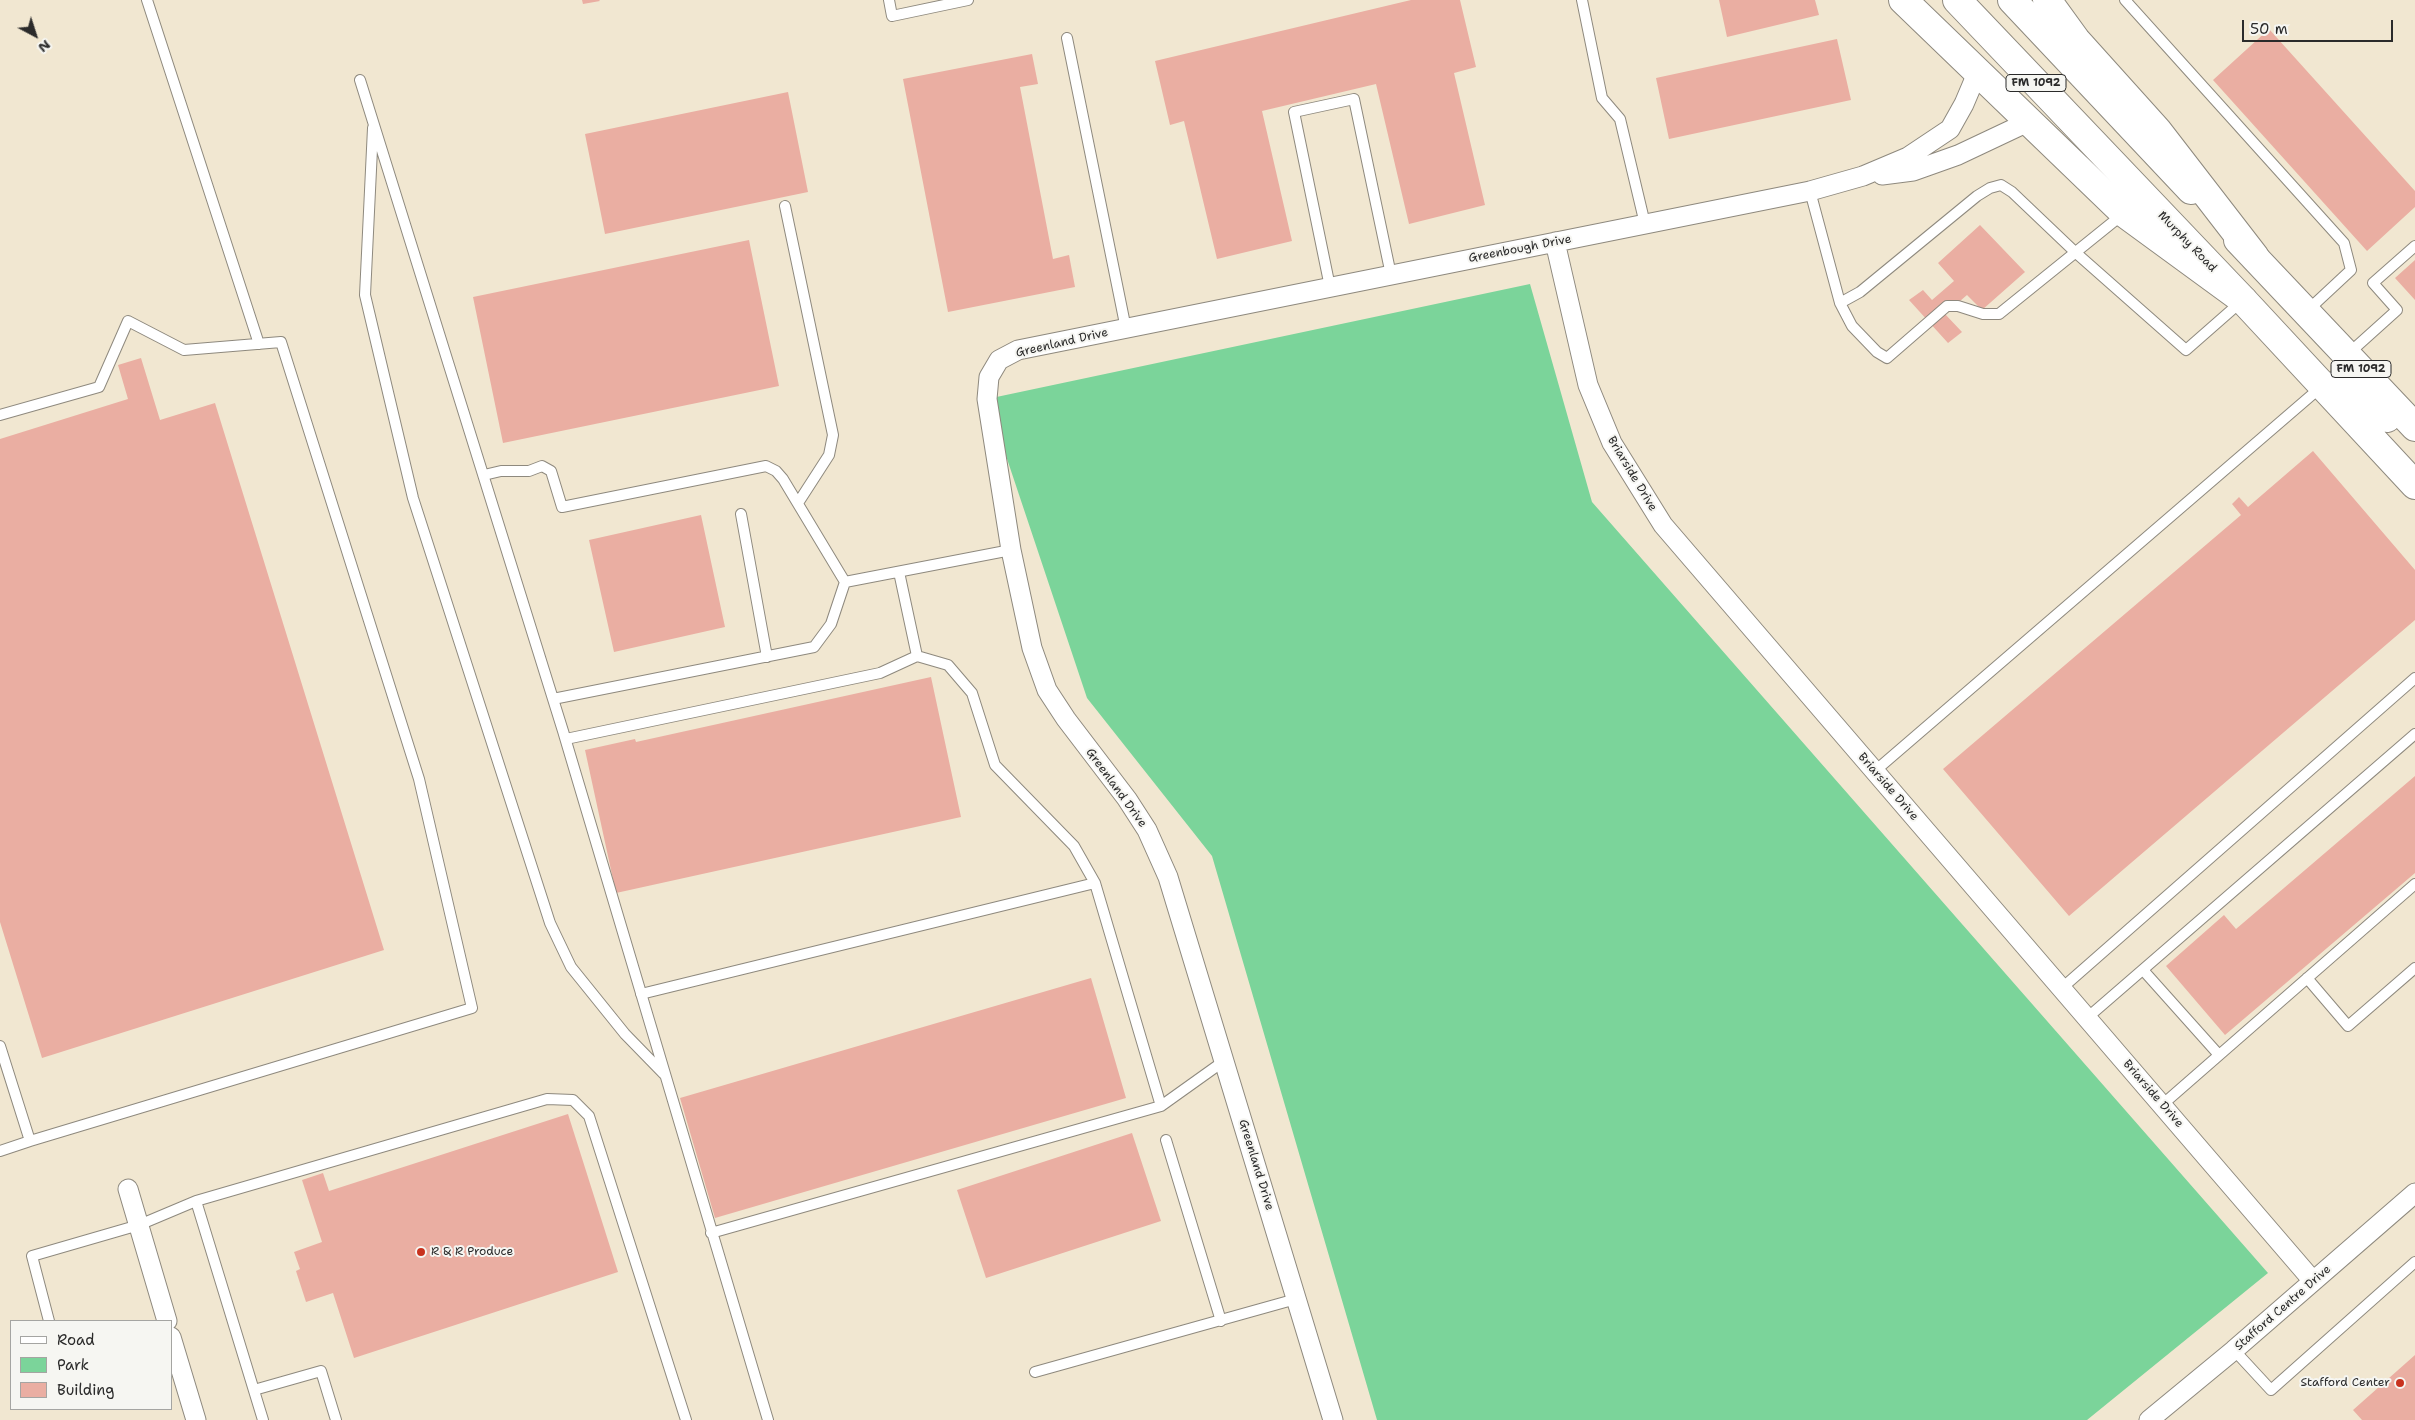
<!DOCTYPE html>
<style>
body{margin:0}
#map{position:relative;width:2415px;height:1420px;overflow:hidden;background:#f1e7d1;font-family:"Shantell Sans",sans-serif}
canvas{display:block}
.legend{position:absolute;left:10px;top:1320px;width:162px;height:90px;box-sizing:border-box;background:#f6f6f2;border:1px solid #a5a5a2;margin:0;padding:6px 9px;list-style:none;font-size:15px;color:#2b2b2b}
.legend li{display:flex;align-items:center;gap:10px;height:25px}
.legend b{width:25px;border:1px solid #a5a5a2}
.north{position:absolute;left:10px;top:10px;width:50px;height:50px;-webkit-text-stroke:4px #f6f6f2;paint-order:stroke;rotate:140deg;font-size:14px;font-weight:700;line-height:20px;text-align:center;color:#2b2b2b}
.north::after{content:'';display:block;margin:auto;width:18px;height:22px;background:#2b2b2b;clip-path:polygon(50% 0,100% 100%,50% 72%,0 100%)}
.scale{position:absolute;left:2242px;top:20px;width:151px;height:22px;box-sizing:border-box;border:2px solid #2b2b2b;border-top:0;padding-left:6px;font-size:15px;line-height:18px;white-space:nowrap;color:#2b2b2b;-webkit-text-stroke:4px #f6f6f2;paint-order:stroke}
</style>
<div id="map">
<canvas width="2415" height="1420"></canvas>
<ul class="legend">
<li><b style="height:6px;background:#fff"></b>Road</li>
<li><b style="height:14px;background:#7bd49a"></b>Park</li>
<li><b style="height:14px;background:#eaaea2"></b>Building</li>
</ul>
<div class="north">N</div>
<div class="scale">50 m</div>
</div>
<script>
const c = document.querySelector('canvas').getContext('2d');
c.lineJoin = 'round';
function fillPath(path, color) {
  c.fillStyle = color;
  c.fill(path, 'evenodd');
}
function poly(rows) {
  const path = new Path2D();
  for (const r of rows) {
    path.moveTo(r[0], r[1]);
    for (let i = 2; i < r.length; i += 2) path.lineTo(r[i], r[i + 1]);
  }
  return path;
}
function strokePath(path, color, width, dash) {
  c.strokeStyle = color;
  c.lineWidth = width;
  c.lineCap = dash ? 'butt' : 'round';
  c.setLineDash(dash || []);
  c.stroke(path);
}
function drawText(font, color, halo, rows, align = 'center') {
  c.font = font + ' "Shantell Sans",sans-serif';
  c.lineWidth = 4;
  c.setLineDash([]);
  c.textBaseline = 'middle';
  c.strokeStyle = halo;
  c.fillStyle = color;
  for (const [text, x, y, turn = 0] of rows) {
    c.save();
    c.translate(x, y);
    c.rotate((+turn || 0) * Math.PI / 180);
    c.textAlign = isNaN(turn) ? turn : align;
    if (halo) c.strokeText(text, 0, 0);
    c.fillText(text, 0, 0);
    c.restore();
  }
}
const green = poly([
 [1530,284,1592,502,2268,1273,2087,1420,1377,1420,1212,856,1087,698,987,399]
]);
const building = poly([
 [582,0,599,0,600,1,583,4],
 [1411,0,1460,0,1476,67,1454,73,1485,205,1409,224,1376,84,1262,111,1292,241,1217,259,1184,121,1170,125,1155,61],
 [1719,0,1815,0,1819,15,1727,37],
 [2269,29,2415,191,2415,207,2367,251,2213,80],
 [1837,39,1851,100,1669,139,1656,78],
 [1032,54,1038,84,1020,87,1053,259,1069,255,1075,287,948,312,903,79],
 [788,92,808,192,605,234,585,134],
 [1980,225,2025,272,1982,310,1967,295,1945,314,1962,332,1948,343,1909,300,1923,290,1932,300,1954,281,1938,263],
 [749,240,779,386,503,443,473,297],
 [2415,260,2415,300,2395,278],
 [141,358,160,420,215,403,384,950,42,1058,0,922,0,439,128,399,118,365],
 [2313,451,2415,570,2415,620,2069,916,1943,769,2241,515,2232,504,2239,497,2248,507],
 [701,515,725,627,614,652,589,540],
 [931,677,961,817,616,893,585,750,635,739,636,742],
 [2415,776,2415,873,2225,1035,2166,966,2224,915,2236,929],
 [1091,978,1126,1098,715,1218,680,1098],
 [568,1114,618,1272,354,1358,333,1293,306,1302,296,1271,300,1269,294,1252,322,1242,302,1180,323,1173,329,1191],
 [1132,1133,1161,1221,986,1278,957,1190],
 [2415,1355,2415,1420,2362,1420,2353,1410]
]);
const lane = poly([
 [147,0,259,344],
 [889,0,892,16,968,0],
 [1582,0,1602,98,1620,119,1645,224],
 [2125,0,2344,243,2351,270,2307,311],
 [1067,38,1126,329],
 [360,80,563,731,768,1420],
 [373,128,365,295,413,498,550,923,571,967,625,1034,664,1074],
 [1810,191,1840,303,1852,326,1877,352,1887,358,1947,306,1958,306,1983,314,1999,314,2123,214],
 [785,206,833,435,829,455,798,503],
 [1330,287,1294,112,1354,99,1391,275],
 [1840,303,1860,292,1977,196,1990,188,2001,185,2012,192,2075,252,2186,350,2243,300],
 [2347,355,2397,310,2373,283,2415,246],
 [0,415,99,387,128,321,184,350,281,342,419,779,472,1008,30,1141,0,1046],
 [484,475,501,471,529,471,542,466,551,471,562,507,766,466,776,471,783,479,845,582,831,624,814,647,553,699],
 [741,514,767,657],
 [899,572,917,656,948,665,972,693,995,765,1074,846,1095,883,1161,1106],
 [845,582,1011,550],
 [566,739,880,673,917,656],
 [1875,771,2321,387],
 [2143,970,2219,1055],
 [2307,978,2348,1026,2415,968],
 [2062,988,2415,678],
 [641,994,1095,883],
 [2087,1018,2415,734],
 [2162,1105,2415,884],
 [1166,1140,1221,1321],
 [0,1151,30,1141],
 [196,1201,263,1420],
 [711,1233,1161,1106,1224,1061],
 [49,1321,32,1256,139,1225,196,1201,547,1099,573,1100,589,1116,686,1420],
 [2234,1350,2271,1390,2415,1262],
 [1035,1372,1296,1299],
 [254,1390,321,1371,336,1420]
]);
const street = poly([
 [1882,175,1913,171,1958,155,2030,121],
 [1555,242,1588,385,1612,443,1663,525,2313,1281],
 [128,1189,167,1321],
 [171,1337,196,1420],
 [1333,1420,1168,877,1147,830,1127,799,1066,719,1047,690,1032,648,1011,550,987,399,989,377,999,360,1018,350,1810,191,1863,176,1908,157,1950,129,1964,104,1978,71],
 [2149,1420,2234,1350,2415,1193]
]);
const primary = poly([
 [1957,0,2243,300,2415,485],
 [2012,0,2191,190],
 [2238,240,2415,427],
 [2322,386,2348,387,2387,418]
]);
const highway = poly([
 [1903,0,2124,213,2243,300],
 [2047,0,2076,40,2157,130,2255,257]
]);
const markers = [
 [421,1252,5,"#c8321e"],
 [2400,1383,5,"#c8321e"]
];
const shields = [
 [2036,83,60],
 [2361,369,60]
];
const shieldNames = [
 ["FM 1092",2036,83],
 ["FM 1092",2361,369]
];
const streetNames = [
 ["Murphy Road",2187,242,46],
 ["Greenbough Drive",1520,249,-11],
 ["Greenland Drive",1062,343,-13],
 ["Briarside Drive",1632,474,59],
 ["Briarside Drive",1888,787,49],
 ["Greenland Drive",1116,788,54],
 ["Briarside Drive",2153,1094,49],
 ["Greenland Drive",1256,1165,73],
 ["Stafford Centre Drive",2283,1308,-41]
];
const poiNames = [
 ["R & R Produce",431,1252],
 ["Stafford Center",2390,1383,"right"]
];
fillPath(green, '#7bd49a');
fillPath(building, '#eaaea2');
strokePath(lane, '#8e897e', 12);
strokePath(street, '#8e897e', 21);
strokePath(primary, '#8e897e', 30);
strokePath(highway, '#8e897e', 30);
strokePath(lane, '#fff', 10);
strokePath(street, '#fff', 19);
strokePath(primary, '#fff', 28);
strokePath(highway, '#fff', 28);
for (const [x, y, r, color] of markers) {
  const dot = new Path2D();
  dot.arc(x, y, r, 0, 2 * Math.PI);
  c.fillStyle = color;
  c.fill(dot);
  strokePath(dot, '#f6f6f2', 2);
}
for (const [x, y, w] of shields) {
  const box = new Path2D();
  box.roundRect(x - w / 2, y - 8.5, w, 17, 4);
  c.fillStyle = '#f6f6f2';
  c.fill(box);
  strokePath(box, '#2b2b2b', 1);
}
drawText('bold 11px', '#2b2b2b', null, shieldNames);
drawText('12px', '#2b2b2b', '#f6f6f2', streetNames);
drawText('12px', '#2b2b2b', '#f6f6f2', poiNames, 'left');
</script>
